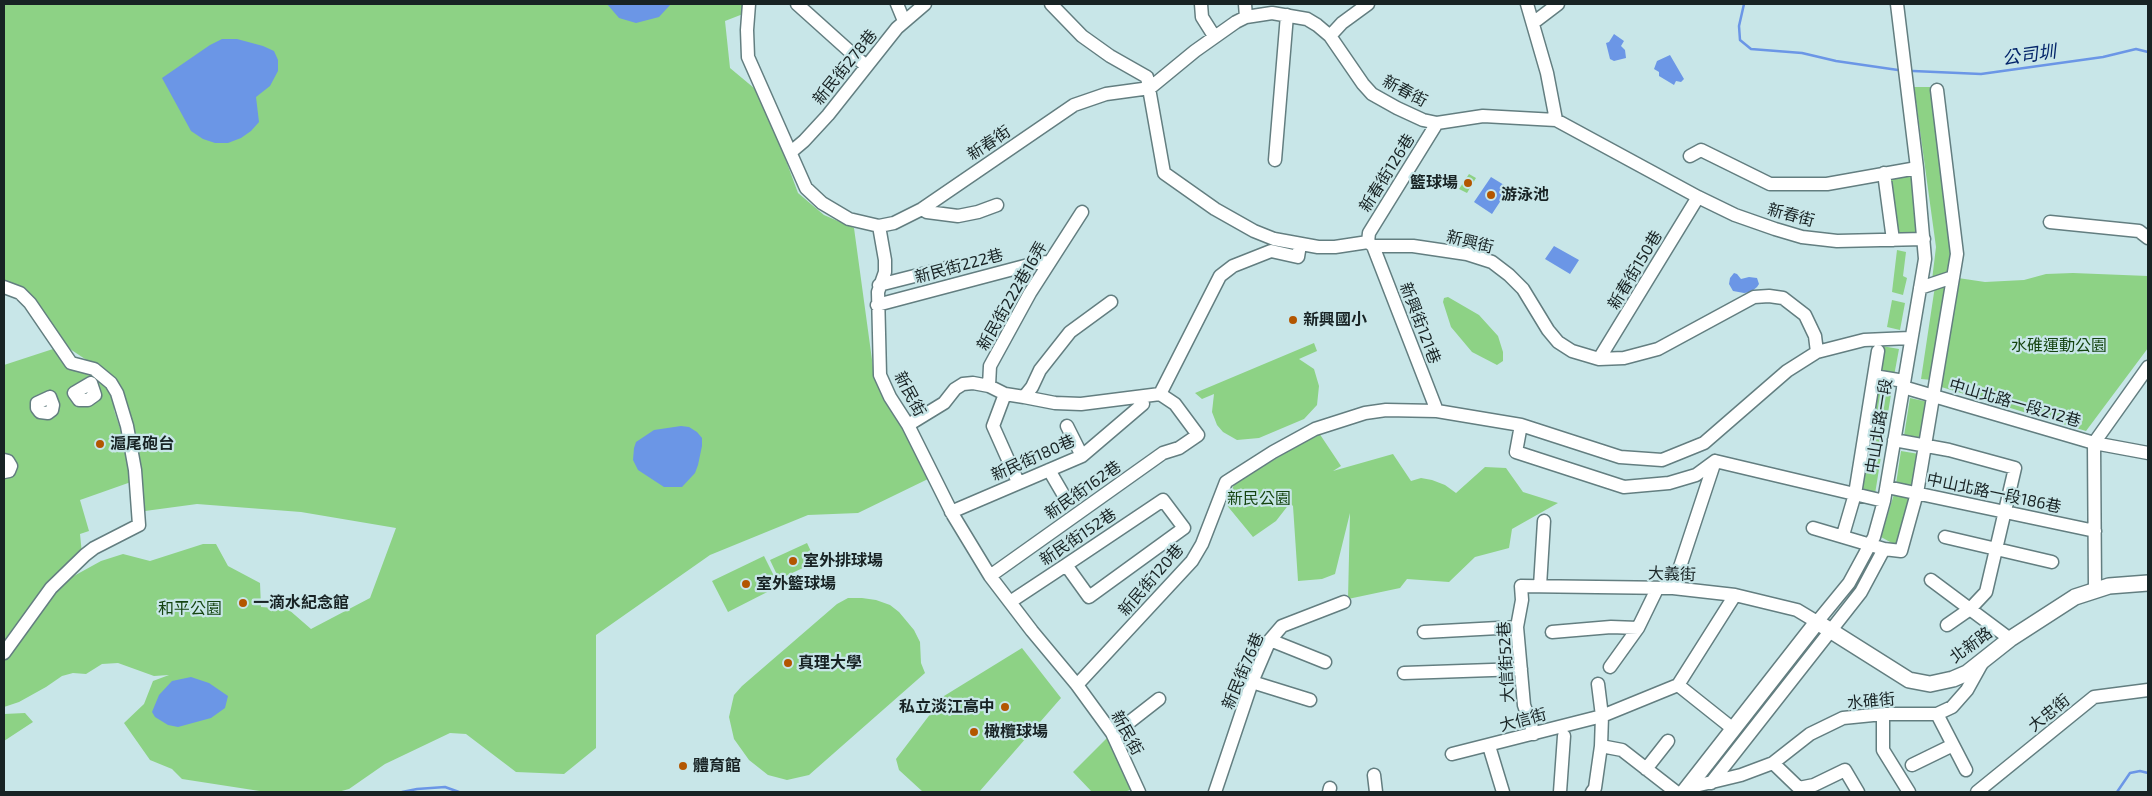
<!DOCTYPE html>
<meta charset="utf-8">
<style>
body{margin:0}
#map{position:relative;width:2152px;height:796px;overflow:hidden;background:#c8e6e8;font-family:"Exo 2",sans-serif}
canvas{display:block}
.frame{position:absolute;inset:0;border:5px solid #182324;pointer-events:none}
</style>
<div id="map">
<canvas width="2152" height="796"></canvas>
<div class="frame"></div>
</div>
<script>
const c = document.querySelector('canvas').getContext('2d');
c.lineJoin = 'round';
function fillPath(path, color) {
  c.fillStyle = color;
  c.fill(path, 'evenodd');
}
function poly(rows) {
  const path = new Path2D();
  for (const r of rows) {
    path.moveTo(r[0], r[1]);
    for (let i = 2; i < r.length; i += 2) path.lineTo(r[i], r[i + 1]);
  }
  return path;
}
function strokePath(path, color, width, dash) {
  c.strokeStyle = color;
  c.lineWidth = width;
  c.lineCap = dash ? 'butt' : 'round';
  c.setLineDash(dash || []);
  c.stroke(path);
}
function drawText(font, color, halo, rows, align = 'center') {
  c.font = font + ' "Exo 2","Noto Sans TC",sans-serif';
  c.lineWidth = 4.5;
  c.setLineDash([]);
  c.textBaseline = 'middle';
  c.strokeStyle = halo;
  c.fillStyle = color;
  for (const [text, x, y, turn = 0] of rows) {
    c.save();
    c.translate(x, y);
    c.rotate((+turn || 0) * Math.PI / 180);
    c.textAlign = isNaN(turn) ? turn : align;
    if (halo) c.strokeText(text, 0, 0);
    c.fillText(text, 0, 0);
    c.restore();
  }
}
const green = poly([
 [4,4,744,4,743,14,725,21,730,68,754,88,777,136,798,193,824,215,854,228,873,367,906,428,928,479,858,513,808,515,710,555,596,635,596,748,564,774,516,772,466,734,450,733,385,764,349,789,338,792,266,792,182,779,172,769,150,760,124,723,144,704,153,681,169,675,154,676,118,663,102,664,86,674,73,673,62,676,46,687,19,702,4,707,4,658,52,594,72,577,101,561,123,554,150,561,203,544,216,544,228,566,260,583,261,607,288,609,311,629,370,598,396,528,301,512,197,504,145,511,122,392,100,369,61,343,4,284],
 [1914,87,1934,87,1952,230,1950,275,1932,280,1936,247],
 [1912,173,1917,234,1896,235,1889,176],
 [1469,174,1476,178,1467,193,1459,189],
 [1897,250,1906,252,1903,276,1907,278,1903,295,1892,292],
 [2073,273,2148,276,2148,348,2086,431,1938,386,1958,278,1985,282,2024,280,2046,274],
 [1949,282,1932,380,1921,379,1935,286],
 [1448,297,1479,315,1498,336,1503,352,1503,361,1497,365,1472,352,1451,327,1443,302,1444,298],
 [1892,300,1905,303,1900,330,1887,327],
 [1314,343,1317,351,1299,359,1314,369,1319,386,1317,405,1304,419,1259,438,1237,440,1223,432,1217,425,1212,412,1214,394,1202,399,1195,393],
 [1882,346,1899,349,1894,376,1877,372],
 [53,349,101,378,114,393,114,410,133,467,131,482,80,500,89,531,80,534,82,554,4,645,4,365],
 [1877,379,1893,382,1875,494,1859,491],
 [1910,398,1928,402,1921,439,1904,436],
 [1319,433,1341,466,1333,471,1393,454,1411,481,1421,478,1432,480,1445,485,1456,493,1485,467,1506,468,1523,492,1558,503,1512,529,1509,548,1475,557,1449,582,1407,579,1400,588,1348,599,1350,513,1335,574,1322,579,1298,581,1293,506,1290,503,1276,521,1253,537,1225,503,1235,483],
 [1901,451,1919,454,1913,488,1896,484],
 [1894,494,1912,498,1899,547,1881,537],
 [807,543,816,562,779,579,770,560],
 [764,556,779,586,728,612,712,581],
 [848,598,862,598,876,600,890,605,899,612,914,630,920,642,921,663,925,673,809,775,787,780,768,775,749,760,734,739,729,717,734,695,742,686,837,604],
 [1022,648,1061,698,979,792,923,792,899,770,896,759,944,696],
 [25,713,33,722,4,741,4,714],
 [1108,737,1130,783,1130,790,1124,792,1092,792,1073,772]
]);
const water = poly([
 [607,4,671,4,659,17,636,23,619,18],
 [1614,34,1624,41,1621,46,1625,50,1626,58,1614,61,1610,59,1606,43,1609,42],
 [222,39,237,39,263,46,274,51,278,60,278,71,270,86,256,97,259,122,251,131,241,138,228,143,215,143,203,139,191,131,162,78,210,45],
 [1670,55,1684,79,1681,82,1676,81,1674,85,1659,76,1659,72,1654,69,1657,61],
 [1491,177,1509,188,1492,214,1474,202],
 [1554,246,1579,260,1570,274,1545,259],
 [1734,273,1737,274,1741,279,1749,277,1757,278,1759,284,1757,287,1751,292,1744,293,1733,291,1729,284,1730,278],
 [681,426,689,427,697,432,702,438,702,446,698,465,695,473,682,487,664,487,638,470,633,460,634,448,636,442,654,430],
 [191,677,209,683,228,696,225,708,211,718,178,727,168,725,155,717,152,712,159,695,172,681]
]);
const stream = poly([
 [1744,4,1739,26,1740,40,1751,49,1802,53,1836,61,1898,70],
 [1913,71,1981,74,2103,57,2136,49,2148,52],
 [402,792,417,789,445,787,459,792],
 [2117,792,2130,773,2140,771,2148,773]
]);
const minor = poly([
 [749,4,747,30,748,57,806,188,822,203,849,219,879,226,894,223,922,209,1074,105,1106,94,1150,88,1195,51,1236,22,1246,17,1272,13,1307,19,1317,25,1330,36,1363,84,1372,94,1397,108,1423,120,1437,123,1483,116,1556,120,1698,197,1735,215,1775,229,1802,237,1837,241,1924,239],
 [797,4,866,66],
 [897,4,904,21],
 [1051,4,1082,36,1110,56,1147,77,1164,173,1215,209,1254,231,1274,239,1318,247,1335,247,1368,242],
 [1201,4,1202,17,1214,36],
 [1245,4,1246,17],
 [1527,4,1547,73,1556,120],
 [1533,23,1558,4],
 [1330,36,1342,23,1368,4],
 [791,152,804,141,828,115,897,28,925,4],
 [1690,156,1701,150,1770,184,1827,184,1917,168],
 [1275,160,1287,15],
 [1884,173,1893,240],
 [922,209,927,212,958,216,978,212,997,205],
 [1082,212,1030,293,990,366,989,386,1005,394,1024,397,1032,387,1040,370,1070,332,1111,302],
 [2050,222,2139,231,2148,238],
 [879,226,885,260,885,272,878,292,880,375,890,397,908,425,953,515,990,576,1032,631,1077,685,1112,733,1139,792],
 [1368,242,1373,246,1413,246,1467,254,1492,262,1509,275,1523,289,1548,330,1558,342,1572,351,1599,359,1624,358,1658,349,1754,297,1769,296,1783,298,1805,315,1815,336,1817,352],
 [1368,242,1369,233,1437,123],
 [1373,246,1437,411],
 [879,285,954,266],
 [4,287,20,293,30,303,71,363,94,369,111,383,117,393,127,426,135,470,139,525,94,548,85,555,51,588,4,653],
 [1920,288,1953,277],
 [877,305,1036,263,1049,262],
 [1599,359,1698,197],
 [2148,367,2094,443,2148,453],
 [1874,376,1904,381],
 [91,383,95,395,88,400,79,400,74,393,91,383],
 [1903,387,2094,443,2095,589],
 [1005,394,993,426,1018,482],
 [1160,394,1220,276,1233,266,1271,251,1298,257,1300,245],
 [50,397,53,405,52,410,48,413,40,412,37,408,37,403,50,397],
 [908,425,944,403,955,389,963,384,973,383,989,386],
 [1521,425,1516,452,1624,487,1669,483,1696,475,1715,461,1884,501],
 [1067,426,1082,456],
 [1894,440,1949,450,2015,468,1986,592,1970,609,1947,625],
 [4,460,8,461,11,466,9,471,4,472],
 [1049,470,1063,494],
 [1887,487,2095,531],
 [951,512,1082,456,1143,404],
 [1813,528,1884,549,1901,551,1917,493,1957,254,1937,90],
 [1843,535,1855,494,1878,351],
 [1945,537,2052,562],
 [990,576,1163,453,1179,448,1198,435,1175,404,1160,394,1081,404,1055,403,1024,397],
 [1931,580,2010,639],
 [1540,586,1544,521],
 [1673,588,1715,461],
 [1010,602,1066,565,1163,500,1184,528,1089,597,1066,565],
 [1424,632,1517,627],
 [1552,632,1611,627,1638,628,1657,589],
 [1270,640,1325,662],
 [1610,667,1638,628],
 [1404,673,1521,669],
 [1252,682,1310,700],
 [1077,685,1192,561,1202,544,1226,482,1273,452,1315,429,1365,413,1386,410,1437,411,1521,425,1620,457,1662,460,1704,443,1787,371,1817,352,1864,340,1910,338],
 [1678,685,1735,595],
 [1883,714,1883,750,1909,792],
 [1937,714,1966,770],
 [1112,733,1118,731,1159,699],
 [1534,734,1524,705,1517,627,1522,600,1521,586,1673,588,1735,595,1797,610,1817,622,1849,583,1874,537,1884,501,1925,259,1917,168,1897,4],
 [1489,746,1503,792],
 [1601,746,1622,750,1676,792],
 [1452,754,1602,716,1598,684],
 [1773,763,1799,788],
 [1912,765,1953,745],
 [1646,769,1668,741],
 [1374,775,1376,792],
 [1711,783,1861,592,1884,549],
 [1687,788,1741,775,1773,763,1810,734,1843,718,1883,714,1937,714,1952,707,1967,690,1982,663],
 [1799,788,1814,785,1845,770,1858,792],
 [1215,792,1252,682,1270,640,1282,626,1344,602],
 [1329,792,1330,788],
 [1560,792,1564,736],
 [1592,792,1595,788,1601,746,1602,716,1678,685,1732,728],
 [1977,792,2094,697,2148,690]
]);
const major = poly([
 [1684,792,1817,622,1909,680,1930,684,1953,679,1967,673,2010,639,2075,597,2109,586,2148,583]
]);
const markers = [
 [1468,183,5,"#b35600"],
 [1491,195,5,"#b35600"],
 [1293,320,5,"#b35600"],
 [100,444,5,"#b35600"],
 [793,561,5,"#b35600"],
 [746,584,5,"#b35600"],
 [243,603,5,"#b35600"],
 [788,663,5,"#b35600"],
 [1005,707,5,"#b35600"],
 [974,732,5,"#b35600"],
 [683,766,5,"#b35600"]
];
const streetNames = [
 ["新民街278巷",845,67,-51],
 ["新春街",1405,91,28],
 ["新春街",989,143,-34],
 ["新春街126巷",1387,173,-58],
 ["新春街",1791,215,15],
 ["新興街",1470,242,14],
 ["新民街222巷",959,266,-15],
 ["新春街150巷",1635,270,-59],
 ["新民街222巷16弄",1012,296,-60],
 ["新興街121巷",1420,323,69],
 ["新民街",910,394,62],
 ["中山北路一段212巷",2015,403,16],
 ["中山北路一段",1879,426,-81],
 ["新民街180巷",1033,458,-24],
 ["新民街162巷",1083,490,-35],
 ["中山北路一段186巷",1994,493,12],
 ["新民街152巷",1078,537,-34],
 ["大義街",1672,574,2],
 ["新民街120巷",1151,580,-49],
 ["北新路",1971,645,-36],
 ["大信街52巷",1506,662,-93],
 ["新民街76巷",1243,671,-67],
 ["水碓街",1871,701,-5],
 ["大忠街",2049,713,-39],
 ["大信街",1523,720,-15],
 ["新民街",1127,733,61]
];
const poiNames = [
 ["籃球場",1458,183,"right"],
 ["游泳池",1501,195],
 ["新興國小",1303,320],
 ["滬尾砲台",110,444],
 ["室外排球場",803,561],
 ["室外籃球場",756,584],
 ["一滴水紀念館",253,603],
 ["真理大學",798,663],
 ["私立淡江高中",995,707,"right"],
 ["橄欖球場",984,732],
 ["體育館",693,766]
];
const parkNames = [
 ["水碓運動公園",2059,346],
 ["新民公園",1259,499],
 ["和平公園",190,609]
];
const waterNames = [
 ["公司圳",2029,55,-8]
];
fillPath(green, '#8dd285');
fillPath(water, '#6b96e6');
strokePath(stream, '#6b96e6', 2.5);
strokePath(minor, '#637e80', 15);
strokePath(major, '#637e80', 18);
strokePath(minor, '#fff', 12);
strokePath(major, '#fff', 15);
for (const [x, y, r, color] of markers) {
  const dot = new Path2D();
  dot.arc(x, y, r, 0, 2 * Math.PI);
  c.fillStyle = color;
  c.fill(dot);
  strokePath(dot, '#c8e6e8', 2);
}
drawText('16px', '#182324', '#c8e6e8', streetNames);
drawText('bold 16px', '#182324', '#c8e6e8', poiNames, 'left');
drawText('16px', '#154411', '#c8e6e8', parkNames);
drawText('italic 18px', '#032469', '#c8e6e8', waterNames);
</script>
